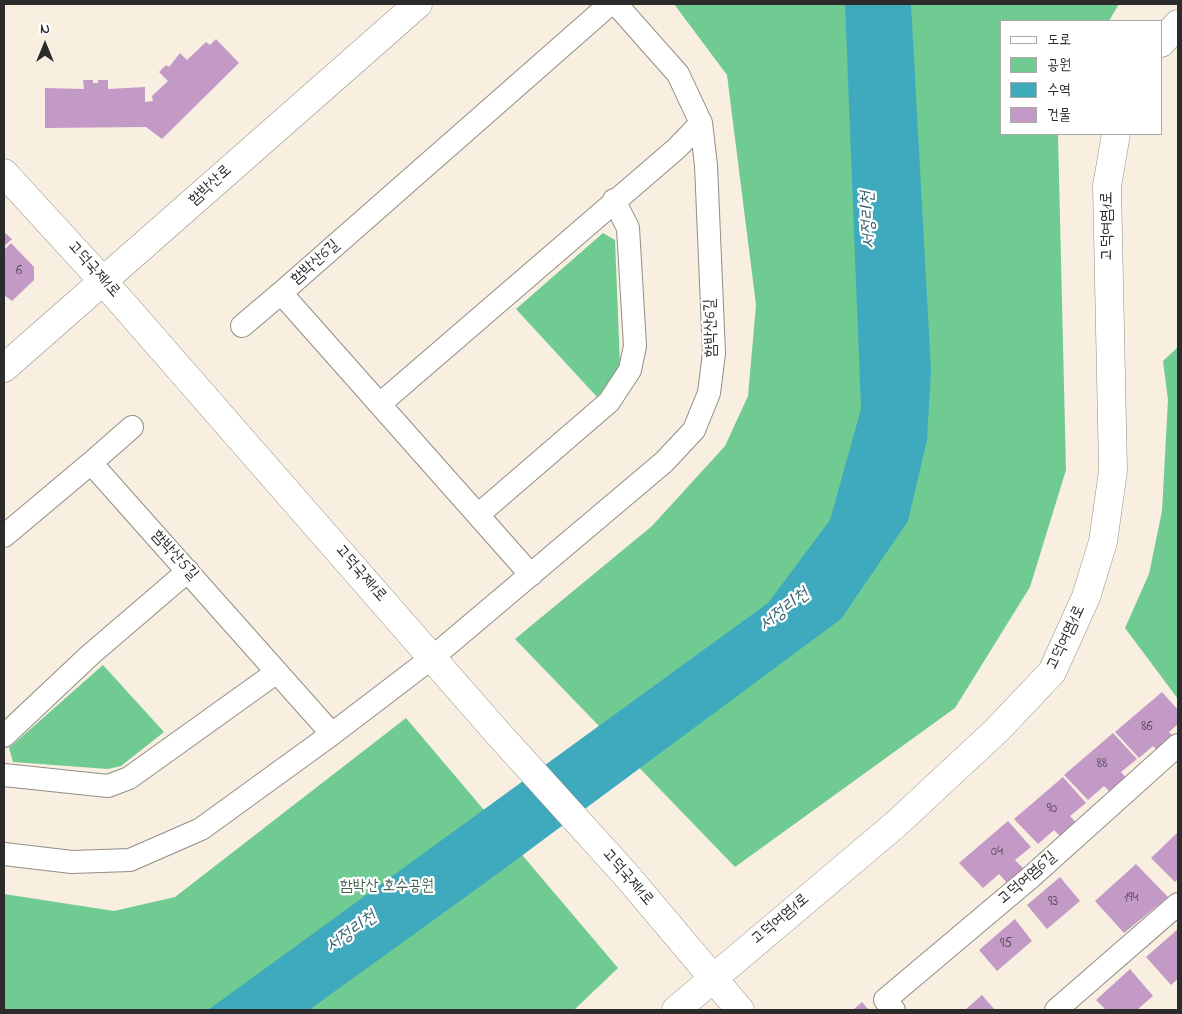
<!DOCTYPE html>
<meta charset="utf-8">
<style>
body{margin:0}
#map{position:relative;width:1182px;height:1014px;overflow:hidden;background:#f8efe1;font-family:"Indie Flower","Poor Story",sans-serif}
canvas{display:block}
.frame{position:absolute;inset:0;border:5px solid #2b2b2b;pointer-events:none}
.legend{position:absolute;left:1000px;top:20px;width:162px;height:115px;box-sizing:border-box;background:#fff;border:1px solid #aaa;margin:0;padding:6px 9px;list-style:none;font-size:15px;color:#2b2b2b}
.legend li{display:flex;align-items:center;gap:10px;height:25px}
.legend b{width:25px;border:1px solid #aaa}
.north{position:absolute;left:20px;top:20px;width:50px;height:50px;-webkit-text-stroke:4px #fff;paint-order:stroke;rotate:0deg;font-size:14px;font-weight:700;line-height:20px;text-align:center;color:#2b2b2b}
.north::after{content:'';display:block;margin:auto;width:18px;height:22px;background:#2b2b2b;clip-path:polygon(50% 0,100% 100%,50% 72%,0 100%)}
</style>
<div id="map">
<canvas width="1182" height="1014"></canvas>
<div class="frame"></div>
<ul class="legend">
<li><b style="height:6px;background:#fff"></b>도로</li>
<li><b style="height:14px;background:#70cb92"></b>공원</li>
<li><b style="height:14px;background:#3faabe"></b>수역</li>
<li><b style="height:14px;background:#c399c5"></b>건물</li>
</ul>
<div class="north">N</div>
</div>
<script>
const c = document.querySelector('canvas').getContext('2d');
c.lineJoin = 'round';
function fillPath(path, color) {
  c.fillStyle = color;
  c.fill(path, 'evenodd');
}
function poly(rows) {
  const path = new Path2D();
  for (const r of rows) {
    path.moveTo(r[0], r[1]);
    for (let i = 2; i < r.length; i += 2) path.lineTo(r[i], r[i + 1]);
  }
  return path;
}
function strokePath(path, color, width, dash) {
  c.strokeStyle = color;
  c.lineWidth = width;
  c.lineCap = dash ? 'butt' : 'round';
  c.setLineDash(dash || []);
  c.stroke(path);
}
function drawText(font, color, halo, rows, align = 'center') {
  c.font = font + ' "Indie Flower","Poor Story",sans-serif';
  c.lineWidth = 4.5;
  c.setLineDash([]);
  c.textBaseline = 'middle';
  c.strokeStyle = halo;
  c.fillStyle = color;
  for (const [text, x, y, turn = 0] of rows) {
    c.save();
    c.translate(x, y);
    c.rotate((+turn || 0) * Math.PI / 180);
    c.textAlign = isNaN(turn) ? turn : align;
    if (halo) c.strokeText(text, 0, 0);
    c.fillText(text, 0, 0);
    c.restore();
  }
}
const green = poly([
 [674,4,1119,4,1109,21,1001,21,1001,134,1058,134,1066,470,1030,587,955,708,735,867,515,639,652,526,725,446,748,396,756,305,727,75],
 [603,233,615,240,620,365,611,382,597,397,516,309],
 [1178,347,1178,699,1125,628,1149,574,1162,511,1168,400,1163,361],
 [103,665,164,732,121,766,108,769,13,762,9,748],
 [406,718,618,968,574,1010,4,1010,4,894,114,911,175,897]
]);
const water = poly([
 [845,4,911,4,931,370,927,440,908,521,841,619,489,880,309,1010,208,1010,768,603,830,520,861,409]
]);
const building = poly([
 [216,39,239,63,162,139,146,127,45,128,45,88,84,89,83,80,93,80,93,83,98,83,98,80,108,80,108,89,145,87,145,102,153,101,152,96,168,81,159,72,166,65,169,67,180,53,187,60,206,42,210,45],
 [4,232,12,239,4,246],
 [11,243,34,267,34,280,12,301,4,295,4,250],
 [1162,692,1178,710,1178,724,1169,732,1178,741,1162,755,1153,746,1139,758,1115,732],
 [1113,733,1137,759,1121,772,1131,783,1114,796,1104,786,1088,800,1064,775],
 [1063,777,1086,803,1070,816,1080,827,1064,840,1054,830,1038,844,1014,819],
 [1008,821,1031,847,1015,860,1025,870,1008,884,999,874,983,888,959,863],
 [1178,832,1178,879,1175,882,1151,858],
 [1136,864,1168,897,1124,933,1095,901],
 [1060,877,1080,901,1047,929,1027,905],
 [1015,919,1032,941,997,971,979,950],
 [1178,929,1178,979,1171,985,1146,957],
 [1130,969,1153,996,1137,1010,1106,1010,1096,1000],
 [982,995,995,1010,965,1010],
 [862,1002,869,1010,853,1010]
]);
const minor = poly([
 [242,326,281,293],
 [381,403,677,148,701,123],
 [91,463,132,427],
 [479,514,609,402,630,370,635,346,628,228,614,200],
 [4,536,91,463,332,734],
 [531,575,281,293,610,4],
 [4,736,90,655,188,571],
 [4,775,108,786,129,778,277,672],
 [4,854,72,862,130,860,201,829,332,734,433,657,664,462,694,430,709,393,714,353,706,165,701,123,678,74,616,4],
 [894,1010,885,1000,1031,877,1178,745],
 [1056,1010,1178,904]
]);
const tertiary = poly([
 [1161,43,1178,24],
 [4,173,103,281,495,730,627,876,740,1010],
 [4,368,418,4],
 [676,1010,896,824,997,730,1052,672,1086,597,1103,542,1113,471,1107,186,1116,134]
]);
const numberNames = [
 ["6",19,272],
 ["86",1147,728],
 ["88",1102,765],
 ["90",1052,810],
 ["04",997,853],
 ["194",1131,899],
 ["93",1053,903],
 ["95",1006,945]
];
const streetNames = [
 ["함박산로",211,186,-42],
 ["고덕여염1로",1108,226,-90],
 ["함박산6길",316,263,-41],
 ["고덕국제1로",93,270,48],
 ["함박산6길",712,328,-91],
 ["함박산5길",174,556,48],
 ["고덕국제1로",360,574,49],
 ["고덕여염1로",1067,638,-65],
 ["고덕국제1로",627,878,49],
 ["고덕여염6길",1028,879,-41],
 ["고덕여염1로",781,920,-40]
];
const parkNames = [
 ["함박산 호수공원",387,887]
];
const waterNames = [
 ["서정리천",870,220,-92],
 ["서정리천",785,611,-38],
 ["서정리천",352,933,-36]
];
fillPath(green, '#70cb92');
fillPath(water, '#3faabe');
fillPath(building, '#c399c5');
strokePath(minor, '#928d86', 24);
strokePath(tertiary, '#928d86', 29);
strokePath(minor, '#fff', 22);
strokePath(tertiary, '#fff', 28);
drawText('14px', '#514652', null, numberNames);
drawText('16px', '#2b2b2b', '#fff', streetNames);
drawText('16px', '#43634f', '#fff', parkNames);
drawText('italic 18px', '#34646d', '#fff', waterNames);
</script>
